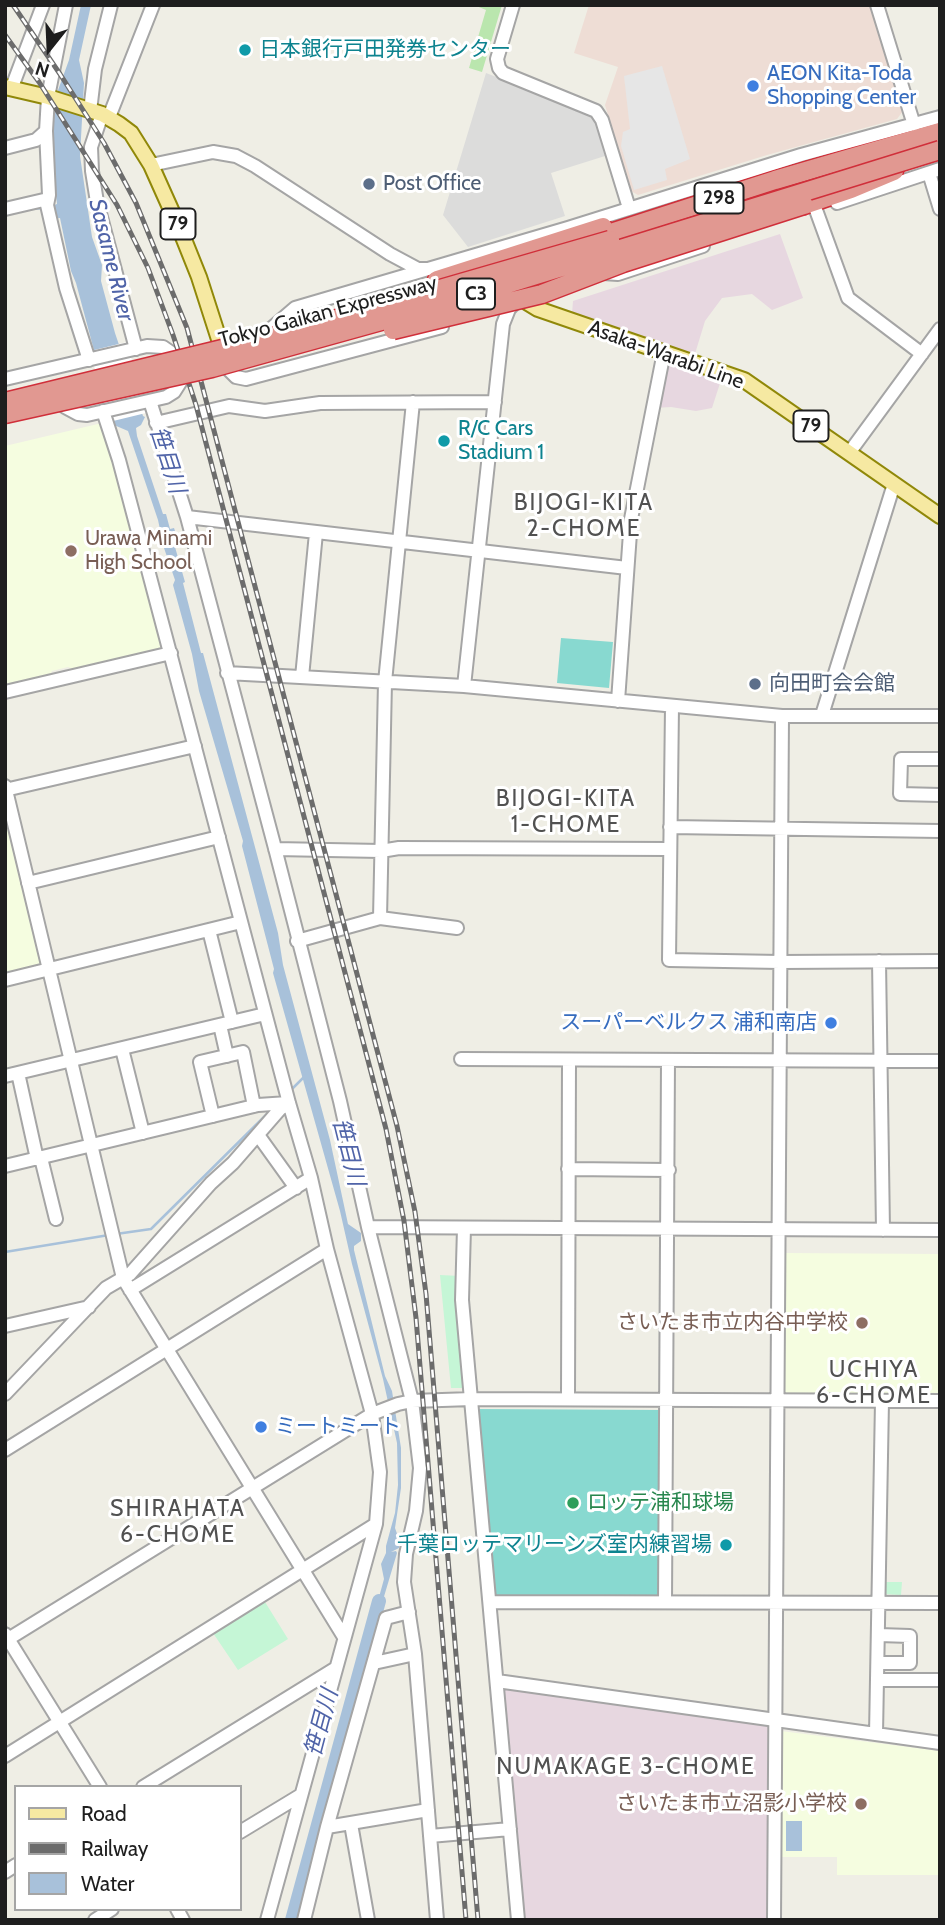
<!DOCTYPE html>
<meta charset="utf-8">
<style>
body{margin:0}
#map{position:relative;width:945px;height:1925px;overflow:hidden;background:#efeee5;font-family:Cabin,sans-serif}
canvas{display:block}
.frame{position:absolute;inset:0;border:7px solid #1e1e1e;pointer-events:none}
.legend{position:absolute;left:14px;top:1785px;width:228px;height:126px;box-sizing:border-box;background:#fff;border:2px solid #a5a5a5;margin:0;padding:9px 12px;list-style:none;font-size:21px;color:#1e1e1e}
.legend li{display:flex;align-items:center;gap:14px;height:35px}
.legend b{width:35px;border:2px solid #a5a5a5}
.north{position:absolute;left:14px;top:14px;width:70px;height:70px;-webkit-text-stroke:5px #fff;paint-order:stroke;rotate:198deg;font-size:19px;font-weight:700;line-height:28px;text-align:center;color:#1e1e1e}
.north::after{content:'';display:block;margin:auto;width:24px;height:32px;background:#1e1e1e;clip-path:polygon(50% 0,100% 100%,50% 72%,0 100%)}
</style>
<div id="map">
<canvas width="945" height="1925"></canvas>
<div class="frame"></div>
<ul class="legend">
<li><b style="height:9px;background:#f6e9a2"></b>Road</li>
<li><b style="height:9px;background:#6c6c6c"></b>Railway</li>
<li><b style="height:19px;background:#a8c1da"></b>Water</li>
</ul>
<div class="north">N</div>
</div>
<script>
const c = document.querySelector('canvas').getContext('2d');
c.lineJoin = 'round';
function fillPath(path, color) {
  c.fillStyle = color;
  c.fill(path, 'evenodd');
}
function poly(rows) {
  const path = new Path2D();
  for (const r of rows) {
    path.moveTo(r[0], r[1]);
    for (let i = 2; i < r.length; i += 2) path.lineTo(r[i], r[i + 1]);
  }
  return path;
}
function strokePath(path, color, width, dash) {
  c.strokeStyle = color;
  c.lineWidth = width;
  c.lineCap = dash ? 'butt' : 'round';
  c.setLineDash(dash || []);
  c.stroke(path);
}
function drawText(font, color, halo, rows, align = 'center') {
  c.font = font + ' Cabin,"Noto Sans JP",sans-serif';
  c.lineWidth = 6;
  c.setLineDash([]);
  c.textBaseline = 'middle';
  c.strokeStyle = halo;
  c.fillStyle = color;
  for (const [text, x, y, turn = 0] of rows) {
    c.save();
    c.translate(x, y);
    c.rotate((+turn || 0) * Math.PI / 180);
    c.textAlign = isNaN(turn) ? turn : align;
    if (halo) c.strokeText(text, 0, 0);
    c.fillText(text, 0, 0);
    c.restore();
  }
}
const residential = poly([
 [486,73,589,113,595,120,605,156,551,173,565,216,468,247,443,215]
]);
const commercial = poly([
 [589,5,870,5,903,111,897,119,767,155,638,195,631,191,605,105,618,67,574,53]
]);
const industrial = poly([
 [780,234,803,298,772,310,752,294,722,298,705,321,694,357,678,349,572,314,573,301],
 [668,359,722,377,712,408,696,411,671,407,655,408],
 [497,1681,775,1720,774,1920,520,1920]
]);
const education = poly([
 [102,423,111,452,163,650,77,671,68,667,52,671,48,678,5,688,5,446],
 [5,819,40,965,5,974],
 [785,1253,940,1254,940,1395,783,1393],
 [781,1731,940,1751,940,1875,837,1875,837,1857,782,1857]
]);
const grass = poly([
 [474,5,502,5,482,72,469,68,486,10]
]);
const park = poly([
 [440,1275,460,1276,468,1388,451,1388],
 [883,1582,902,1582,901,1595,883,1594],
 [265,1602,288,1639,238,1670,213,1633]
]);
const pitch = poly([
 [561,638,613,642,609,688,557,683],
 [476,1409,663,1410,661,1596,492,1597]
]);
const parking = poly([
 [662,66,690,159,665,169,667,180,634,190,621,146,623,132,630,129,624,76]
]);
const water = poly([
 [81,5,91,5,79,60,84,83,80,156,92,237,102,265,101,281,115,333,143,416,145,417,141,425,136,428,137,436,163,514,166,514,170,529,174,528,175,531,171,533,185,582,183,583,201,653,203,653,278,933,283,965,330,1140,348,1224,361,1233,361,1241,354,1246,354,1250,385,1376,392,1391,401,1448,401,1488,395,1528,400,1542,399,1548,391,1552,396,1551,397,1553,377,1620,373,1619,384,1579,381,1564,386,1553,386,1546,395,1513,398,1485,397,1443,383,1379,352,1264,340,1211,273,973,274,969,242,846,243,841,199,691,192,654,173,585,175,580,164,548,158,520,128,431,114,425,76,283,71,271,60,218,53,219,51,206,57,204,53,173,53,120,57,93,69,60],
 [786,1821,802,1821,802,1851,786,1851]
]);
const pier = poly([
 [127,342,146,413,109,422,90,351]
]);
const stream = poly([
 [30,209,44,208],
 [290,1091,305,1076],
 [116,1234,151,1229,270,1111],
 [5,1252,109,1235]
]);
const river = poly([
 [292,1920,379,1601]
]);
const minor = poly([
 [66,5,48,97,46,131,49,195,47,205,66,288,89,360],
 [513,5,497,59,499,68,503,73,596,111,602,120,629,208],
 [877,5,914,125],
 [12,87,43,5],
 [90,111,95,69,111,5],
 [102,114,91,147,92,171,97,202,136,349],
 [109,117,153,5],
 [5,148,36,140,46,131],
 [151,165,213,152,236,156,255,166,390,254,418,269,427,269],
 [929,173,940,209],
 [837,203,940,169],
 [5,209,48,199],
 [816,210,848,298,922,354],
 [603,273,618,274,703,246],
 [266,333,295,308,568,228,801,155,940,117],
 [229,370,236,377,246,379,442,327],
 [5,379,147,346,163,347,176,356],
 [150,401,187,517,276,852,340,1101,368,1227,412,1401,420,1468,416,1511,406,1554,404,1582,415,1654,437,1920],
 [65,407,78,414,87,415,166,397,174,392,181,381],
 [103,411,119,460,289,1103,311,1178,327,1249,372,1414,380,1472,376,1524,267,1920],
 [156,423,229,406,265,411,320,403,495,402],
 [849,453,940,329],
 [187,517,627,568],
 [227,673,464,686,782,716,940,716],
 [302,677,316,533],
 [464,686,503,324,509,309,519,298],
 [5,692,171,653],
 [618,701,631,519,664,352],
 [672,706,669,960,780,962,940,961],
 [822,715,894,484],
 [940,759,901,759,900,794,940,795],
 [5,786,123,1278,344,1637],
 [5,790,195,746],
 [670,827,940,831],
 [275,849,381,851,399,848,670,849],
 [28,883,219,837],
 [380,918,385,682,413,402],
 [209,930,232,1022],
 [297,941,380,918,457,928],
 [879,961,883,1230],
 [5,980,241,922],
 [220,1025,227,1056],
 [122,1049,143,1133],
 [461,1059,940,1061],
 [18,1073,37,1159],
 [5,1076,265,1014],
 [213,1116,200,1062,243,1052,254,1106],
 [258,1135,296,1188],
 [41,1158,56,1219],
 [5,1166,258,1105,288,1103],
 [568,1169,669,1170],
 [368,1227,940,1230],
 [464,1228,462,1300,518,1920],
 [130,1290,311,1178],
 [5,1326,89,1307],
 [5,1394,106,1288,130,1274,211,1183,233,1163,280,1109,289,1103],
 [568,1399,569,1060],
 [5,1450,327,1249],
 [490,1602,940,1603],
 [665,1602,668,1060],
 [5,1634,100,1787],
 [5,1641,372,1414,398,1404,412,1401,472,1399,940,1401],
 [374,1663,415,1654],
 [879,1663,910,1663,910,1636,879,1635],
 [879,1680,940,1680],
 [497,1681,940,1743],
 [876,1734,882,1401],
 [5,1756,376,1524],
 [143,1787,336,1668],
 [351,1824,368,1920],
 [327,1827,386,1618,409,1612],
 [240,1832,301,1795],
 [430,1836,510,1829],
 [5,1872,16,1865],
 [177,1909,183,1920],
 [95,1920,112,1909],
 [304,1920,327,1827,428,1810],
 [774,1920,782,716]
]);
const major = poly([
 [5,87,48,97,102,114,119,124,131,133,151,165,181,232,199,277,225,358],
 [503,275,520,298,538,309,744,380,940,516]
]);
const highway = poly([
 [804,205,851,189,894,171],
 [592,239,775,180,940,132],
 [437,280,603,227]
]);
const rail = poly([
 [13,5,60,74,104,143,136,203,187,328,397,1126,415,1212,426,1294,478,1920],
 [5,35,39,82,117,205,148,268,173,335,196,405,386,1129,404,1221,416,1318,466,1920]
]);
const highwayBridge = poly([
 [393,330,542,294,623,263,804,205],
 [5,402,288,333,610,240],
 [5,414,212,368,446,303,940,150]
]);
const markers = [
 [245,50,7,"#0f9aa8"],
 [753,86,7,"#3f7fe0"],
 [369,184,7,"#5c6f8a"],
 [444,441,7,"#0f9aa8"],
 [71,551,7,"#8d6e63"],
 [755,684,7,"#5c6f8a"],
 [831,1023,7,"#3f7fe0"],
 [862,1323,7,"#8d6e63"],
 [261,1427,7,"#3f7fe0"],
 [573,1503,7,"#2e9e5b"],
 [726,1545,7,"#0f9aa8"],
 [861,1804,7,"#8d6e63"]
];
const shields = [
 [719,198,49],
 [178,224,35],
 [476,294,38],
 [811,426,35]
];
const shieldNames = [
 ["298",719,198],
 ["79",178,224],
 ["C3",476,294],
 ["79",811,426]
];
const cultureNames = [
 ["日本銀行戸田発券センター",259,50],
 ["R/C Cars",458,429],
 ["Stadium 1",458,453],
 ["千葉ロッテマリーンズ室内練習場",712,1545,"right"]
];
const shopNames = [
 ["AEON Kita-Toda",767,74],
 ["Shopping Center",767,98],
 ["スーパーベルクス 浦和南店",817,1023,"right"],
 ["ミートミート",275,1427]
];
const serviceNames = [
 ["Post Office",383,184],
 ["向田町会会館",769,684]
];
const streetNames = [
 ["Tokyo Gaikan Expressway",328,312,-15],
 ["Asaka-Warabi Line",666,355,20]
];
const educationNames = [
 ["Urawa Minami",85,539,"left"],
 ["High School",85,563,"left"],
 ["さいたま市立内谷中学校",848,1323],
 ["さいたま市立沼影小学校",847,1804]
];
const leisureNames = [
 ["ロッテ浦和球場",587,1503]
];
const waterNames = [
 ["Sasame River",111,260,76],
 ["笹目川",167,460,72],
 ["笹目川",348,1152,76],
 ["笹目川",322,1723,-75]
];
const neighbourhoodNames = [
 ["BIJOGI-KITA",584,503],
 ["2-CHOME",584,529],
 ["BIJOGI-KITA",566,799],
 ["1-CHOME",566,825],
 ["UCHIYA",874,1370],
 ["6-CHOME",874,1396],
 ["SHIRAHATA",178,1509],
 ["6-CHOME",178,1535],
 ["NUMAKAGE 3-CHOME",626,1767]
];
fillPath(residential, '#dcdcdb');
fillPath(commercial, '#eeddd5');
fillPath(industrial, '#e7d7e0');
fillPath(education, '#f5fde0');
fillPath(grass, '#bae6ae');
fillPath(park, '#c5f6d6');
fillPath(pitch, '#88d9d0');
fillPath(parking, '#e6e6e6');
fillPath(water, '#a8c1da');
fillPath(pier, '#fff');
strokePath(stream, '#a8c1da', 2.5);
strokePath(river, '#a8c1da', 14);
strokePath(minor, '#a5a5a5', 16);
strokePath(major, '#908809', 18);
strokePath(highway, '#d02f3a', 21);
strokePath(minor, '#fff', 12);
strokePath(major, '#f6e9a2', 14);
strokePath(highway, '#e19891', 18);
strokePath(rail, '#6c6c6c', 5);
strokePath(rail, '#fff', 2.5, [8]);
strokePath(highwayBridge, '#d02f3a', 21, []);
strokePath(highwayBridge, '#e19891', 18);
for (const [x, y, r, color] of markers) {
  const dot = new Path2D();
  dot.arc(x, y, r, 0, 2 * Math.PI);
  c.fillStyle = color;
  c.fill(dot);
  strokePath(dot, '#fff', 2.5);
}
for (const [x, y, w] of shields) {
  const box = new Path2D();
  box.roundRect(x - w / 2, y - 15.5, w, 31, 5);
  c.fillStyle = '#fff';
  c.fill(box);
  strokePath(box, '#1e1e1e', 2);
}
drawText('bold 19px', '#1e1e1e', null, shieldNames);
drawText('21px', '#0d838f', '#fff', cultureNames, 'left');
drawText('21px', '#366cbe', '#fff', shopNames, 'left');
drawText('21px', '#4e5e75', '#fff', serviceNames, 'left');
drawText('21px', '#1e1e1e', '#fff', streetNames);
drawText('21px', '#785e54', '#fff', educationNames, 'right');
drawText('21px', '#27864d', '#fff', leisureNames, 'left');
drawText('italic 23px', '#5064a8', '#fff', waterNames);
c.letterSpacing = '2px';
drawText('23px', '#515151', '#fff', neighbourhoodNames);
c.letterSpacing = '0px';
</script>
